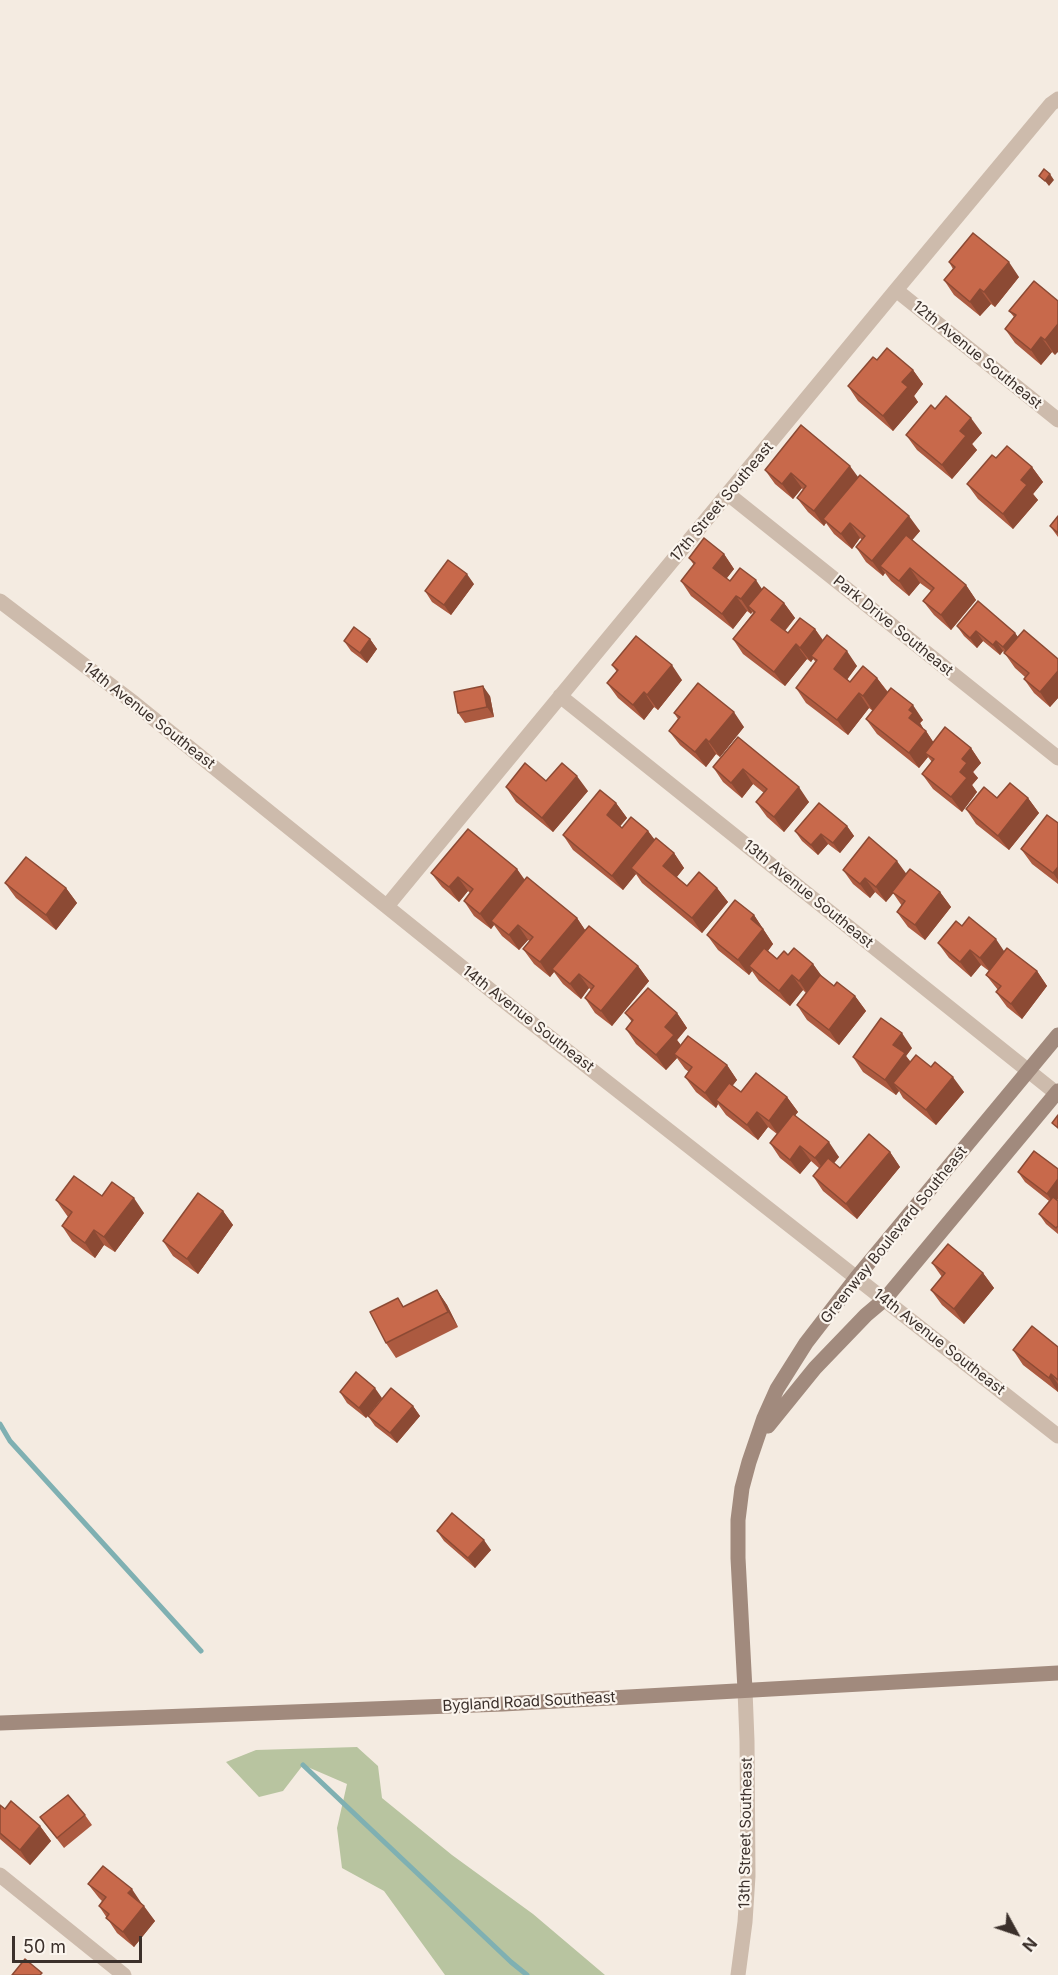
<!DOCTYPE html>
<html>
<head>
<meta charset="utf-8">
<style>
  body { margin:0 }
  #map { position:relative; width:1058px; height:1975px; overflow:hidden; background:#f4ebe1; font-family:Inter,sans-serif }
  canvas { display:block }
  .north { position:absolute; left:986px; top:1903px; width:60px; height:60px; -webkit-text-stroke:4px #fbf5ee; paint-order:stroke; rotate:130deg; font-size:16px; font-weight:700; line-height:24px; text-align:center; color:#3b302b }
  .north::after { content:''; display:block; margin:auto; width:21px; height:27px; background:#3b302b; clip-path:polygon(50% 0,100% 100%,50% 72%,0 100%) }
  .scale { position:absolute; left:12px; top:1936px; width:130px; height:27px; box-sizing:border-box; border:3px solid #3b302b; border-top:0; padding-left:8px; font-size:18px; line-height:21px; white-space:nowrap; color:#3b302b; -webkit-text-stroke:4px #fbf5ee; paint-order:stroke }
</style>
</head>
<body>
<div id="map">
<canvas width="1058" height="1975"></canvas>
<div class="north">N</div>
<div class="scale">50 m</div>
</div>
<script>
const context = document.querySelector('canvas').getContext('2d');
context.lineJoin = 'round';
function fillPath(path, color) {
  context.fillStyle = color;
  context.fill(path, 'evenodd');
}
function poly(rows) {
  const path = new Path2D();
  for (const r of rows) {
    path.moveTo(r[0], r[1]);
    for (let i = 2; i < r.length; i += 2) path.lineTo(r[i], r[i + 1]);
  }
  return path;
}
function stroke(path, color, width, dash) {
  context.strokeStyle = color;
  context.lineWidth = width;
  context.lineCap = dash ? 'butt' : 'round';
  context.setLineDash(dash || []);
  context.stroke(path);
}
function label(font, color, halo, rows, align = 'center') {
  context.font = font + ' Inter,sans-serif';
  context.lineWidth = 4.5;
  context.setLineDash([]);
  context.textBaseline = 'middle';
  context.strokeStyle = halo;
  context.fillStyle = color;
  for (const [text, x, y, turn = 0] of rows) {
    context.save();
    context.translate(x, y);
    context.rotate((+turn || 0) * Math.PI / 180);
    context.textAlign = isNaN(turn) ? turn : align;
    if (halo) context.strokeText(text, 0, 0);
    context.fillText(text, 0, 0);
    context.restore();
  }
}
fillPath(poly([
  [357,1747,378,1766,382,1798,452,1855,533,1914,605,1975,445,1975,384,1891,342,1868,337,1828,347,1784,303,1765,283,1791,259,1797,226,1762,256,1750]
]), '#b8c4a0');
stroke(poly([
  [0,1424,10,1441,201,1651],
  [303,1765,511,1962,527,1975]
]), '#7fb0b2', 5);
stroke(poly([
  [896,290,1058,420],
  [728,494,1058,758],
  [0,601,134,703,514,1009,1058,1436],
  [560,696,1056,1093],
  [387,906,896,290,1051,104,1058,99],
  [0,1875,124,1975],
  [738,1975,745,1922,748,1876,747,1741,745,1690]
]), '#cdbbac', 15);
stroke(poly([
  [768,1426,815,1368,866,1315,885,1299,1058,1091],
  [745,1690,738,1558,738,1520,742,1488,749,1462,764,1418,777,1389,806,1343,857,1277,1058,1035],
  [0,1723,503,1704,1058,1673]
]), '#a18a7d', 15);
fillPath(poly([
  [949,262,1019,277,995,307,991,304,980,316,954,295,944,280,953,269],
  [1034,281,1055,355,1052,352,1041,365,1015,343,1005,329,1014,317,1009,311],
  [877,360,913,370,923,384,914,396,918,402,893,431,858,401,848,386],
  [935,409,982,433,972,444,977,450,952,479,917,450,906,435],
  [996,458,1032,467,1043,482,1033,494,1038,500,1013,529,978,499,967,484],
  [765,470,858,477,920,531,912,540,966,585,976,600,951,630,934,615,923,601,931,591,920,583,909,596,891,581,885,573,883,576,866,562,856,547,862,540,860,538,852,549,834,534,826,523,824,526,808,512,797,498,803,490,802,488,793,499,775,484],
  [1058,516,1058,537,1050,526],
  [724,554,734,569,726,579,730,581,762,589,784,603,795,618,785,631,788,633,815,629,823,640,857,666,847,679,850,682,877,678,888,692,923,720,920,723,923,728,922,729,926,731,933,742,971,748,981,763,973,772,978,778,972,785,977,792,962,812,933,789,922,774,932,762,928,757,919,768,877,734,866,719,873,711,869,708,848,735,806,703,796,688,816,662,813,659,811,662,807,659,785,686,743,654,733,639,753,613,752,612,751,614,747,611,733,629,691,596,681,581,694,565,689,558],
  [474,584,451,615,432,602,425,591],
  [957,626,1015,633,1018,637,1058,659,1058,698,1050,707,1034,693,1024,679,1025,677,1015,668,1003,651,1000,655,983,641,977,648,964,636],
  [370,639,377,649,367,663,351,651,344,641],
  [612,665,682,680,658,710,654,707,644,720,618,698,607,683,617,672],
  [490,696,494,717,465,723,458,713],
  [674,713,744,727,720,757,716,754,706,767,680,745,669,731,678,719],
  [738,737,809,802,784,832,767,817,756,802,764,793,753,784,742,798,723,782,713,767],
  [506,787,588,791,553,832,516,802],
  [997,798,1028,798,1039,813,1009,850,976,824,966,809],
  [616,803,627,818,620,826,622,828,648,831,655,840,674,853,684,868,677,877,687,886,717,888,728,902,702,933,642,883,636,874,623,890,573,850,563,835],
  [1058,823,1058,884,1032,864,1021,849],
  [847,826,854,836,840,853,828,844,818,855,802,841,795,831],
  [517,869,525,880,577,918,585,930,638,966,649,981,612,1026,595,1013,585,998,591,990,589,988,581,999,563,984,554,972,550,977,534,964,523,949,530,941,528,940,519,950,502,936,494,925,491,929,474,916,464,901,470,893,468,891,459,902,442,887,431,873],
  [843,870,906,873,940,892,951,907,925,940,908,927,897,912,902,906,893,893,886,902,875,892,870,898,853,884],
  [5,883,66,888,77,903,56,930,16,898],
  [754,915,773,944,768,951,777,959,788,955,813,964,821,976,834,986,855,996,866,1011,839,1045,807,1020,797,1005,806,993,803,990,790,1006,759,981,752,971,749,975,718,950,707,935],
  [962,926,1037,971,1047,986,1022,1019,1007,1007,996,992,998,990,986,975,989,971,981,965,971,977,949,958,938,943],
  [625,1013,677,1013,687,1028,677,1040,681,1045,727,1065,737,1080,732,1086,741,1092,787,1097,798,1112,795,1115,839,1157,834,1163,840,1168,890,1152,900,1167,857,1219,823,1191,813,1176,820,1169,811,1161,800,1174,780,1158,770,1143,777,1134,768,1127,758,1140,726,1115,718,1104,716,1108,696,1092,685,1077,689,1072,685,1069,677,1058,666,1070,636,1044,626,1029,632,1022],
  [912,1048,906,1056,910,1061,931,1067,964,1092,936,1125,903,1098,899,1091,896,1095,863,1072,853,1057],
  [1018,1172,1058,1199,1057,1200,1058,1201,1058,1234,1046,1224,1039,1214,1049,1201,1025,1182],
  [102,1196,144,1213,115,1252,104,1245,95,1258,72,1241,62,1226,68,1217,56,1200],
  [223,1211,233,1225,198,1274,173,1256,163,1241],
  [932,1263,983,1273,994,1288,964,1324,942,1305,931,1290,942,1277],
  [437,1290,447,1305,458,1327,396,1358,386,1343,398,1298,404,1307],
  [1058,1347,1058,1392,1023,1365,1013,1350],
  [340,1392,382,1398,366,1418,347,1403],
  [413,1406,420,1416,397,1443,375,1426,368,1416],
  [437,1531,491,1550,475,1568,444,1541],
  [0,1805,5,1809,40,1826,51,1841,30,1865,0,1839],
  [85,1815,92,1825,64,1848,40,1817],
  [88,1884,142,1904,141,1904,155,1921,134,1947,117,1933,99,1906,102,1901,99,1898]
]), '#ac5a40');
fillPath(poly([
  [1050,174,1054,180,1049,186,1045,181],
  [1009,262,1019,277,995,307,984,292],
  [980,289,991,304,980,316,970,302],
  [1058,324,1058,352,1055,355,1045,340],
  [1041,337,1052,352,1041,365,1031,350],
  [913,370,923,384,914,396,918,402,893,431,883,416,902,382],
  [971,418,982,433,972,444,977,450,952,479,942,465,960,431],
  [850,466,861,481,823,519,826,523,824,526,814,511],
  [1032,467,1043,482,1033,494,1038,500,1013,529,1003,514,1021,480],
  [791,473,802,488,793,499,782,484],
  [909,516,920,531,886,571,880,566,885,573,883,576,872,561],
  [850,523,860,538,852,549,841,534],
  [724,554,734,569,723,583,713,568],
  [910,568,920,583,909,596,899,581],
  [467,574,474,584,451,615,444,605],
  [756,580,766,595,748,606,752,612,751,614,741,599],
  [966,585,976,600,951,630,941,615],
  [736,596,747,611,733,629,722,614],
  [784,603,795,618,781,635,771,620],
  [815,629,825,644,811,656,813,659,811,662,800,648],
  [976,631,983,641,977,648,970,638],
  [1015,633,1022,643,1010,657,1003,647],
  [370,639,377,649,367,663,360,653],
  [996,641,1003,651,1000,655,993,645],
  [796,644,807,659,785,686,774,672],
  [847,651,857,666,844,684,834,669],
  [672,665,682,680,658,710,647,695],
  [1058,671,1058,698,1050,707,1040,692],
  [877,678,888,693,873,711,863,696],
  [483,686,490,696,494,717,487,707],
  [644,692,654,707,644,720,633,705],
  [859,693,869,708,848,735,837,720],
  [913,705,923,720,920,723,923,728,919,732,909,718,909,710],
  [734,712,744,727,720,757,709,742],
  [926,731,936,746,925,753,928,757,919,768,909,753],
  [706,739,716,754,706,767,695,752],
  [971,748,981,763,973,772,978,778,972,785,977,792,962,812,951,797,960,772,962,759],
  [743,769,753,784,742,798,731,783],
  [577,776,588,791,553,832,542,818],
  [799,787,809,802,784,832,774,817],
  [1028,798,1039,813,1009,850,998,836],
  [616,803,627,818,617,830,607,815],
  [847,826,854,836,840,853,833,843],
  [648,831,659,846,631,868,636,874,623,890,612,876],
  [821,834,828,844,818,855,811,845],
  [674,853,684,868,674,880,663,866],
  [897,861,908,876,886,902,876,887],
  [1058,867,1058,880,1053,873],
  [517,869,527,884,491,921,494,925,491,929,480,914],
  [458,877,468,891,459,902,449,887],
  [865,878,875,892,870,898,860,884],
  [66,888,77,903,56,930,46,915],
  [717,888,728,902,702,933,692,918],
  [940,892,951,907,925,940,915,925],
  [754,915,773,944,753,970,749,966,752,971,749,975,738,960,751,919],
  [577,918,587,933,552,969,554,972,550,977,540,962],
  [518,925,528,940,519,950,509,935],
  [996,939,1006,954,991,973,980,958],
  [970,950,981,965,971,977,960,962],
  [813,964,824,979,809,996,799,981],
  [638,966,649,981,612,1026,601,1011],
  [1037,971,1047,986,1022,1019,1011,1004],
  [579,974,589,988,581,999,570,984],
  [792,975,803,990,790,1006,779,991],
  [855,996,866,1011,839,1045,829,1030],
  [677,1013,687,1028,677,1040,684,1050,674,1054,677,1058,666,1070,656,1055,665,1027],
  [902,1033,912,1048,906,1056,915,1068,893,1083,899,1091,896,1095,885,1080,893,1045],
  [727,1065,737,1080,719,1103,716,1100,718,1104,716,1108,705,1093],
  [953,1077,964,1092,936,1125,926,1110],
  [787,1097,798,1112,779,1136,769,1121],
  [757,1112,768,1127,758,1140,747,1125],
  [829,1142,839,1157,826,1173,815,1158],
  [800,1146,811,1161,800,1174,790,1160],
  [890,1152,900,1167,857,1219,846,1204],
  [1058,1179,1058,1199,1054,1204,1047,1194],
  [134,1198,144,1213,115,1252,104,1237],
  [223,1211,233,1225,198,1274,187,1259],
  [94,1230,104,1245,95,1258,85,1243],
  [983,1273,994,1288,964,1324,954,1309],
  [437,1290,447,1305,458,1327,448,1312],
  [1051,1374,1058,1384,1058,1392,1049,1378],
  [375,1388,382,1398,366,1418,359,1408],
  [413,1406,420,1416,397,1443,390,1433],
  [484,1540,491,1550,475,1568,468,1558],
  [40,1826,51,1841,30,1865,20,1850],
  [132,1889,142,1904,138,1908,128,1893],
  [144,1906,155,1921,134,1947,123,1932]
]), '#8c4a34');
const building = poly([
  [1044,169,1050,174,1045,181,1039,176,1044,169],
  [973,233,1009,262,984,292,980,289,970,302,944,280,955,267,949,262,973,233],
  [1034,281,1058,301,1058,324,1045,340,1041,337,1031,350,1005,329,1016,315,1009,311,1034,281],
  [887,348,913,370,902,382,908,387,883,416,848,386,873,357,877,360,887,348],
  [946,396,971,418,960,431,966,436,942,465,906,435,931,405,935,409,946,396],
  [801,425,850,466,814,511,797,498,806,486,791,473,782,484,765,470,801,425],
  [1007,446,1032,467,1021,480,1027,485,1003,514,967,484,992,455,996,458,1007,446],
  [860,475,909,516,872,561,856,547,865,536,850,523,841,534,823,519,860,475],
  [1058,516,1058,533,1050,526,1058,516],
  [906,535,966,585,941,615,923,601,934,588,910,568,899,581,880,566,906,535],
  [704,538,724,554,713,568,730,581,740,568,756,580,741,599,736,596,722,614,681,581,695,563,689,558,704,538],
  [448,560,467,574,444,605,425,591,448,560],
  [764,587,784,603,771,620,788,633,800,618,815,629,800,648,796,644,774,672,733,639,755,612,748,606,764,587],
  [978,601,1015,633,1003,647,996,641,993,645,976,631,970,638,957,626,978,601],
  [354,627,370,639,360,653,344,641,354,627],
  [1024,630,1058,659,1058,671,1040,692,1024,679,1029,673,1004,653,1024,630],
  [827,635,847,651,834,669,850,682,863,666,877,678,863,696,859,693,837,720,796,688,817,660,811,656,827,635],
  [636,636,672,665,647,695,644,692,633,705,607,683,618,670,612,665,636,636],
  [698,683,734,712,709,742,706,739,695,752,669,731,680,717,674,713,698,683],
  [483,686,487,707,458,713,454,692,483,686],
  [891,688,913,705,909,710,913,713,909,718,926,731,909,753,866,719,891,688],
  [945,727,971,748,962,759,967,763,960,772,967,778,951,797,922,774,934,759,925,753,945,727],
  [738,737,799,787,774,817,756,802,767,789,743,769,731,783,713,767,738,737],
  [525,763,546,781,562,763,577,776,542,818,506,787,525,763],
  [1010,783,1028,798,998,836,966,809,984,787,997,798,1010,783],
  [600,790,616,803,607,815,622,828,631,817,648,831,612,876,563,835,600,790],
  [819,803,847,826,833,843,821,834,811,845,795,831,819,803],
  [1047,815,1058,823,1058,867,1053,873,1021,849,1047,815],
  [468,829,517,869,480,914,464,901,473,889,458,877,449,887,431,873,468,829],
  [869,837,897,861,876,887,865,878,860,884,843,870,869,837],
  [656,838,674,853,663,866,687,886,699,872,717,888,692,918,631,868,656,838],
  [26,857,66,888,46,915,5,883,26,857],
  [910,869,940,892,915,925,897,912,905,901,892,892,910,869],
  [527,877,577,918,540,962,523,949,533,937,518,925,509,935,491,921,527,877],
  [735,900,754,915,751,919,763,929,738,960,707,935,735,900],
  [969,917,996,939,980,958,970,950,960,962,938,943,956,921,962,926,969,917],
  [589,926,638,966,601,1011,585,998,594,986,579,974,570,984,552,969,589,926],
  [764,948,777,959,784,951,788,955,794,948,813,964,799,981,792,975,779,991,749,966,764,948],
  [1007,948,1037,971,1011,1004,996,992,1001,986,986,975,1007,948],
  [820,975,834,986,837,982,855,996,829,1030,797,1005,820,975],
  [648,988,677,1013,665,1027,674,1035,656,1055,626,1029,633,1020,625,1013,648,988],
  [881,1018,902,1033,893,1045,905,1053,885,1080,853,1057,881,1018],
  [688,1036,727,1065,705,1093,685,1077,692,1067,674,1054,688,1036],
  [916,1055,931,1067,935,1062,953,1077,926,1110,893,1083,916,1055],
  [756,1073,787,1097,769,1121,757,1112,747,1125,716,1100,729,1083,741,1092,756,1073],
  [793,1114,829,1142,815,1158,800,1146,790,1160,770,1143,793,1114],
  [1058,1115,1058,1128,1052,1123,1058,1115],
  [869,1134,890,1152,846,1204,813,1176,828,1158,840,1168,869,1134],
  [1034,1151,1058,1169,1058,1179,1047,1194,1018,1172,1034,1151],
  [74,1176,102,1196,112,1182,134,1198,104,1237,94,1230,85,1243,62,1226,72,1212,56,1200,74,1176],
  [198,1193,223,1211,187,1259,163,1241,198,1193],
  [1053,1197,1058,1201,1058,1226,1056,1228,1039,1214,1053,1197],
  [948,1244,983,1273,954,1309,931,1290,945,1273,932,1263,948,1244],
  [437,1290,448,1312,386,1343,370,1312,398,1298,403,1307,437,1290],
  [1032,1326,1058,1347,1058,1380,1051,1374,1049,1378,1013,1350,1032,1326],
  [356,1372,375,1388,359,1408,340,1392,356,1372],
  [391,1388,413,1406,390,1433,368,1416,391,1388],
  [452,1513,484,1540,468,1558,437,1531,452,1513],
  [68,1795,85,1815,57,1838,40,1817,68,1795],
  [11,1801,40,1826,20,1850,0,1833,0,1805,5,1809,11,1801],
  [103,1866,132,1889,128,1893,144,1906,123,1932,106,1918,109,1914,99,1906,106,1897,88,1884,103,1866],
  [25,1959,42,1973,40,1975,12,1975,25,1959]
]);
fillPath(building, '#c8694b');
stroke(building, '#8c4a34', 1.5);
label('15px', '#3b302b', '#fbf5ee', [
  ["12th Avenue Southeast",977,355,39],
  ["17th Street Southeast",722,502,-50],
  ["Park Drive Southeast",893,626,39],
  ["14th Avenue Southeast",149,716,38],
  ["13th Avenue Southeast",808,894,39],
  ["14th Avenue Southeast",528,1019,38],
  ["Greenway Boulevard Southeast",894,1235,-51],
  ["14th Avenue Southeast",939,1342,38],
  ["Bygland Road Southeast",529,1702,-3],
  ["13th Street Southeast",746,1833,-89]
]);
</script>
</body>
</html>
